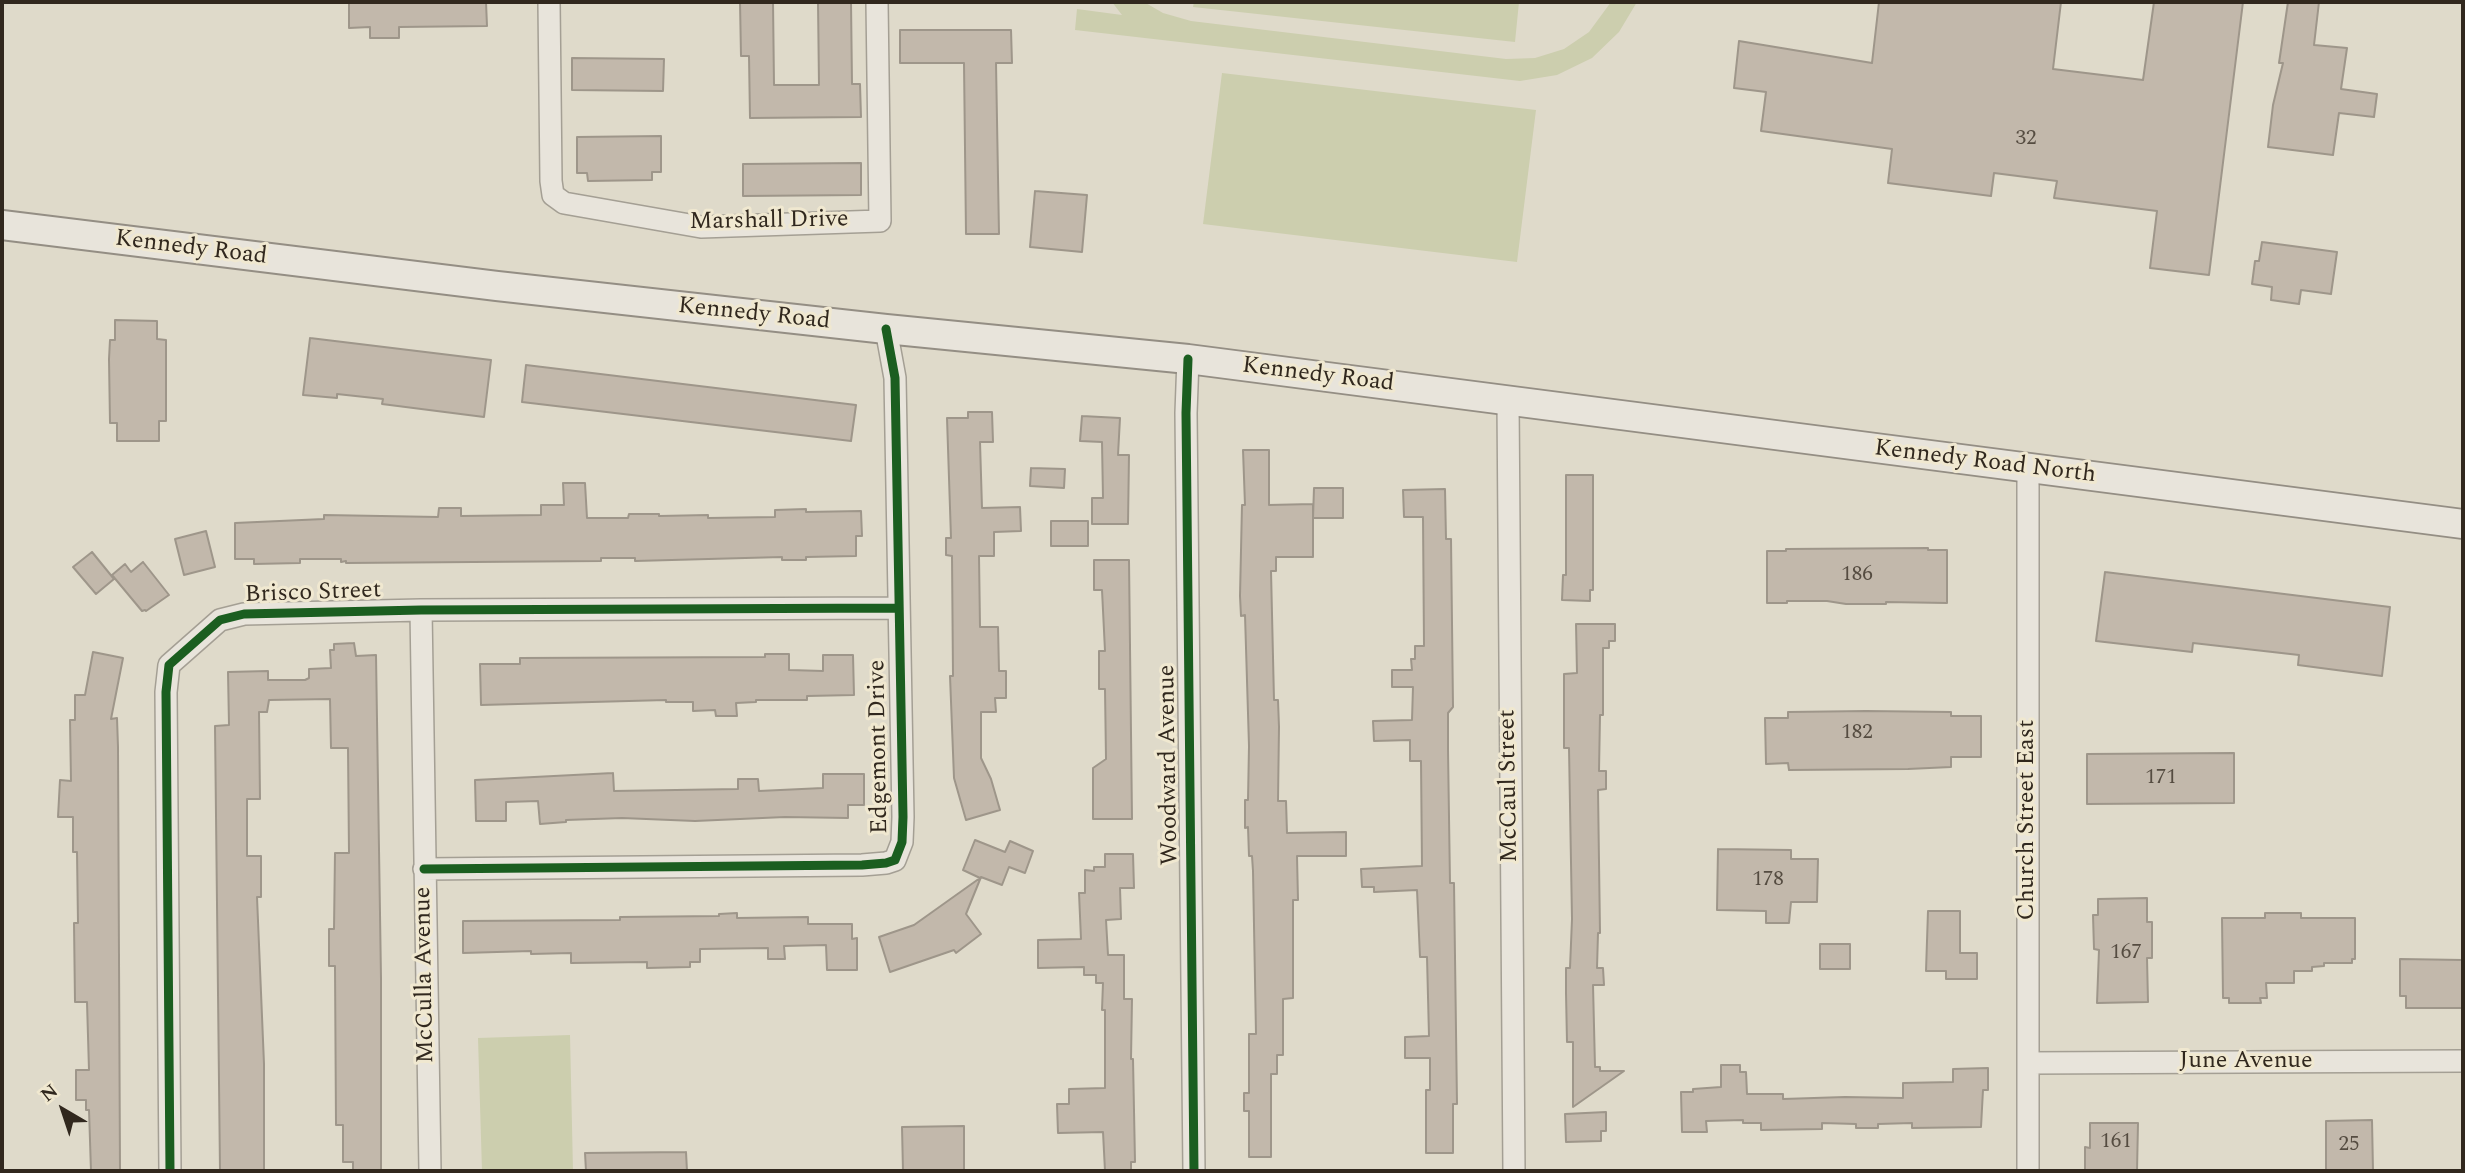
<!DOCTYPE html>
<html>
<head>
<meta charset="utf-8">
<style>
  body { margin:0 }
  #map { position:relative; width:2465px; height:1173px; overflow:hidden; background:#dfdaca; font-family:Spectral,serif }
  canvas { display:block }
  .frame { position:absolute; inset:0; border:4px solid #31281e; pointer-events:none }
  .north { position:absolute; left:28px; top:1075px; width:70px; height:70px; -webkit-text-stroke:5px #f0e8d0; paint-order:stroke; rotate:321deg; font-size:19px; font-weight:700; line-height:28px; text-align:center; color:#31281e }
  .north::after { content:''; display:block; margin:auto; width:24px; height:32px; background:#31281e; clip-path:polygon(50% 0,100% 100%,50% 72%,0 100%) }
</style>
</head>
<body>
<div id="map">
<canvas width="2465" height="1173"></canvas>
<div class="frame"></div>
<div class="north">N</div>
</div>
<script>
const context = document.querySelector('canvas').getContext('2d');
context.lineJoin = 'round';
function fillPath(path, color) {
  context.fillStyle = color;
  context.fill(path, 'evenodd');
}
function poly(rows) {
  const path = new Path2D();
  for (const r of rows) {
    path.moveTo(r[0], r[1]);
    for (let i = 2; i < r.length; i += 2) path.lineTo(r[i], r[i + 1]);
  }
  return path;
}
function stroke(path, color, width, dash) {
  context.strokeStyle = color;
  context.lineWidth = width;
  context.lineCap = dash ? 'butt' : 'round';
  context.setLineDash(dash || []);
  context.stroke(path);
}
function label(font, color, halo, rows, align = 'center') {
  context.font = font + ' Spectral,serif';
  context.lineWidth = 6;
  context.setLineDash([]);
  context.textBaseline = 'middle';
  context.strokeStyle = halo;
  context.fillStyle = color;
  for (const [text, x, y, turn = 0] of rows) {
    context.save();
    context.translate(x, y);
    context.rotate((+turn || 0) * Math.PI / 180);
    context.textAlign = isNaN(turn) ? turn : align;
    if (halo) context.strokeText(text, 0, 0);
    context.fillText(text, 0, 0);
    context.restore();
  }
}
fillPath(poly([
  [1112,2,1144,2,1163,13,1191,21,1506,59,1535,58,1564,49,1589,32,1611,2,1637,2,1619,32,1592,58,1557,75,1520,81,1075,30,1077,9,1122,15],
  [1194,2,1519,2,1515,42,1193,7],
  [1222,73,1536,110,1517,262,1203,224],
  [570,1035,573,1171,482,1171,478,1038]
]), '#ccceae');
const building = poly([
  [349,2,486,2,487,26,399,27,399,38,370,38,370,27,349,28,349,2],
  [740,2,773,2,774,85,819,85,818,2,851,2,852,84,860,84,861,117,750,118,749,56,741,56,740,2],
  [1879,2,2061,2,2053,69,2143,80,2154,2,2243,2,2209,275,2150,268,2157,211,2054,198,2057,181,1994,173,1991,196,1888,183,1892,149,1761,131,1766,92,1734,88,1739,41,1872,63,1879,2],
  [2288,2,2319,2,2314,45,2347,48,2341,89,2377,94,2374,117,2339,113,2333,155,2268,147,2273,105,2283,63,2279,63,2288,2],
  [900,30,1011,30,1012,63,996,63,999,234,966,234,964,63,900,63,900,30],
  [572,58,664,59,663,91,572,90,572,58],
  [661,136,661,172,652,172,652,180,588,181,587,173,577,173,577,137,661,136],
  [861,163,861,195,743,196,743,164,861,163],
  [1035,191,1087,195,1082,252,1030,247,1035,191],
  [2262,242,2337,252,2331,294,2301,290,2299,304,2271,300,2272,287,2252,284,2255,261,2259,261,2262,242],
  [115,320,157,321,157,339,166,340,166,421,159,421,159,441,117,441,117,423,110,423,109,359,110,340,115,340,115,320],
  [310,338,491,360,484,417,382,404,383,399,337,394,337,398,303,395,310,338],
  [526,365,856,405,851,441,522,402,526,365],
  [968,412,992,412,993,442,980,442,982,508,1020,507,1021,531,994,532,994,556,979,556,980,627,998,627,999,671,1006,671,1006,698,995,698,996,712,981,712,981,758,991,779,1000,810,966,820,954,778,950,676,953,676,952,556,946,555,946,538,951,538,947,418,968,418,968,412],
  [1082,416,1120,418,1118,455,1129,455,1128,524,1092,524,1092,498,1103,498,1102,442,1080,441,1082,416],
  [1243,450,1269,450,1269,505,1313,504,1313,557,1276,557,1276,571,1271,571,1274,700,1278,700,1279,727,1278,801,1286,801,1287,833,1346,832,1346,856,1297,856,1298,900,1293,900,1293,998,1283,999,1283,1055,1277,1055,1277,1074,1271,1074,1271,1157,1249,1157,1249,1111,1244,1111,1244,1093,1249,1093,1249,1034,1256,1034,1253,871,1252,856,1249,856,1248,827,1245,828,1245,800,1248,800,1249,746,1245,615,1241,616,1240,596,1242,505,1245,505,1243,450],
  [1031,468,1065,469,1064,488,1030,486,1031,468],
  [1566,475,1593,475,1593,590,1590,590,1590,601,1562,600,1563,575,1566,575,1566,475],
  [563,483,585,483,587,518,628,518,629,514,659,514,659,516,708,515,708,518,775,517,775,510,806,509,806,512,861,511,862,536,856,536,856,556,806,557,806,560,782,560,782,557,635,561,635,558,601,558,601,561,346,563,346,561,341,562,341,559,300,559,300,563,254,564,254,559,235,559,235,523,324,519,324,515,438,517,439,508,461,508,461,516,541,515,541,505,564,505,563,483],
  [1314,488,1343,488,1343,518,1313,518,1314,488],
  [1445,489,1446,539,1451,539,1453,707,1448,713,1448,750,1450,883,1454,883,1457,1104,1453,1104,1453,1153,1426,1153,1426,1090,1430,1090,1430,1058,1405,1058,1405,1037,1429,1036,1427,957,1420,957,1417,890,1374,892,1374,887,1362,887,1361,869,1422,866,1421,761,1410,761,1410,740,1374,741,1373,721,1412,720,1413,687,1392,687,1392,670,1412,670,1411,659,1415,659,1415,646,1424,646,1423,517,1404,517,1403,490,1445,489],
  [1051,521,1088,521,1088,546,1051,546,1051,521],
  [206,531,215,567,184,575,175,539,206,531],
  [1928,548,1928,550,1947,550,1947,603,1886,602,1886,604,1846,604,1827,601,1787,601,1787,603,1767,603,1767,551,1786,551,1786,549,1928,548],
  [92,552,114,579,96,594,73,567,92,552],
  [1094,560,1129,560,1132,819,1093,819,1093,768,1106,759,1105,689,1099,689,1099,651,1105,651,1102,590,1094,590,1094,560],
  [143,562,169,595,146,611,145,610,142,611,112,575,125,564,131,572,143,562],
  [2105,572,2390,607,2382,676,2298,665,2299,655,2193,643,2192,652,2096,641,2105,572],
  [1576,624,1615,624,1615,641,1609,641,1609,648,1603,648,1603,715,1600,715,1599,771,1606,771,1606,789,1598,790,1600,933,1598,933,1597,968,1603,968,1604,985,1593,985,1595,1067,1600,1067,1600,1071,1624,1071,1573,1107,1573,1042,1567,1042,1566,993,1566,968,1570,968,1572,919,1569,748,1564,748,1564,674,1577,673,1576,624],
  [354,643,356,656,376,655,381,978,381,1171,353,1171,353,1162,343,1162,343,1125,336,1125,335,966,329,966,329,929,334,929,335,853,349,853,348,748,331,748,330,699,269,700,267,712,259,712,260,799,247,799,247,856,261,856,261,897,257,897,264,1064,264,1171,220,1171,215,726,229,725,228,672,268,671,268,680,305,680,309,678,309,669,331,668,330,650,334,650,334,644,354,643],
  [93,652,123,658,111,719,117,718,118,747,120,1171,91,1171,89,1110,86,1110,86,1100,76,1100,76,1070,89,1070,87,1002,75,1002,74,923,78,923,77,852,73,852,73,817,58,817,60,780,71,781,70,720,75,720,75,695,85,695,93,652],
  [765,654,789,654,789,670,823,671,823,655,853,655,854,695,807,696,807,700,756,700,756,702,736,703,737,716,716,716,715,710,693,711,693,702,666,702,666,700,481,705,480,664,520,664,520,658,765,657,765,654],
  [1866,711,1951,712,1951,716,1981,716,1981,757,1951,757,1951,767,1908,769,1789,770,1788,763,1766,764,1765,718,1788,718,1788,712,1866,711],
  [2234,753,2234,803,2087,804,2087,754,2234,753],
  [613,773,614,791,738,789,738,779,758,779,759,791,823,788,823,774,864,774,864,805,848,805,848,818,785,817,695,821,622,818,566,820,566,822,540,824,538,801,506,802,506,821,476,821,475,780,613,773],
  [975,840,1005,852,1010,841,1033,851,1025,873,1009,867,1002,885,981,877,966,914,981,934,956,953,954,950,890,972,879,937,914,925,980,878,963,870,975,840],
  [1718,849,1791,850,1791,859,1818,859,1817,902,1791,902,1789,923,1766,923,1766,911,1717,910,1718,849],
  [1105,854,1133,854,1134,888,1120,888,1121,919,1106,920,1108,955,1124,955,1124,999,1132,999,1131,1059,1133,1059,1135,1162,1131,1162,1131,1171,1105,1171,1103,1132,1058,1133,1057,1104,1069,1104,1069,1089,1105,1088,1105,1010,1102,1010,1103,983,1096,983,1096,975,1084,975,1084,967,1038,968,1038,940,1081,939,1079,893,1085,893,1085,870,1094,871,1094,867,1105,867,1105,854],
  [2147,898,2147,922,2152,922,2152,958,2147,958,2148,1002,2097,1003,2099,950,2094,949,2093,915,2098,915,2098,899,2147,898],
  [1928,911,1960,911,1960,953,1977,953,1977,979,1946,979,1946,971,1926,971,1928,911],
  [737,913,737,918,808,917,808,924,852,924,852,939,857,938,857,970,827,970,826,945,784,946,785,959,768,959,768,948,700,949,700,962,690,962,690,967,647,968,647,962,571,963,571,953,531,954,531,951,463,953,463,921,620,920,620,917,719,916,719,914,737,913],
  [2265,913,2301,913,2301,918,2355,918,2355,959,2352,959,2352,963,2324,963,2324,966,2312,967,2312,971,2294,971,2294,983,2266,983,2267,998,2260,998,2261,1003,2229,1003,2229,998,2223,998,2222,918,2265,918,2265,913],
  [1820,944,1850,944,1850,969,1820,969,1820,944],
  [2400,959,2463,960,2463,1008,2406,1008,2406,996,2400,996,2400,959],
  [1721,1065,1740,1065,1740,1072,1746,1072,1747,1094,1783,1094,1783,1099,1845,1097,1903,1098,1903,1083,1953,1082,1953,1069,1988,1068,1988,1090,1983,1090,1981,1127,1912,1128,1912,1123,1878,1124,1878,1128,1856,1128,1856,1124,1822,1123,1822,1129,1761,1130,1761,1123,1743,1123,1743,1120,1706,1121,1707,1132,1682,1132,1681,1092,1693,1092,1693,1089,1721,1087,1721,1065],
  [1606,1112,1606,1131,1601,1131,1601,1141,1566,1142,1565,1114,1606,1112],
  [2372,1120,2373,1171,2326,1171,2326,1121,2372,1120],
  [2090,1123,2138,1123,2137,1171,2085,1171,2085,1147,2090,1148,2090,1123],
  [964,1126,964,1171,903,1171,902,1127,964,1126],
  [686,1152,687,1171,586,1171,585,1153,686,1152]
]);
fillPath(building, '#c2b8ab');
stroke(building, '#9e968a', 2);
const minor = poly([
  [549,2,551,181,553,195,564,203,701,227,880,221,877,2],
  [1188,359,1186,413,1194,1171],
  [1508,401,1514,1171],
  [2028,469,2028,1171],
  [421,610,430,1171],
  [424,869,862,865,886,863,895,860,902,842,903,817,895,378,886,329],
  [2028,1063,2463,1061],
  [170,1171,166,692,169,665,220,620,244,614,421,610,898,608]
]);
const secondary = poly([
  [2,225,497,286,886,329,1188,359,2463,524]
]);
stroke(minor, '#a49f94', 24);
stroke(secondary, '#948e84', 32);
stroke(minor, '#e8e4db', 21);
stroke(secondary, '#e8e4db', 28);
stroke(poly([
  [1188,359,1186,413,1194,1171],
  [424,869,862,865,886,863,895,860,902,842,903,817,895,378,886,329],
  [170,1171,166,692,169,665,220,620,244,614,421,610,898,608]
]), '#1b5e20', 9);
label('21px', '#554c41', null, [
  ["32",2026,140],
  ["186",1857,576],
  ["182",1857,734],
  ["171",2161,779],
  ["178",1768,881],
  ["167",2126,954],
  ["161",2116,1143],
  ["25",2349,1146]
]);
label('24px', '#31281e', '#f0e8d0', [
  ["Marshall Drive",769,222,-1],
  ["Kennedy Road",191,249,7],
  ["Kennedy Road",754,315,6],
  ["Kennedy Road",1318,376,7],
  ["Kennedy Road North",1985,463,7],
  ["Brisco Street",313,594,-2],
  ["Edgemont Drive",880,747,-91],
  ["Woodward Avenue",1170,765,-91],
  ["McCaul Street",1510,786,-91],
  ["Church Street East",2028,820,-90],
  ["McCulla Avenue",426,975,-91],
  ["June Avenue",2246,1062]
]);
</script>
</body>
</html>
